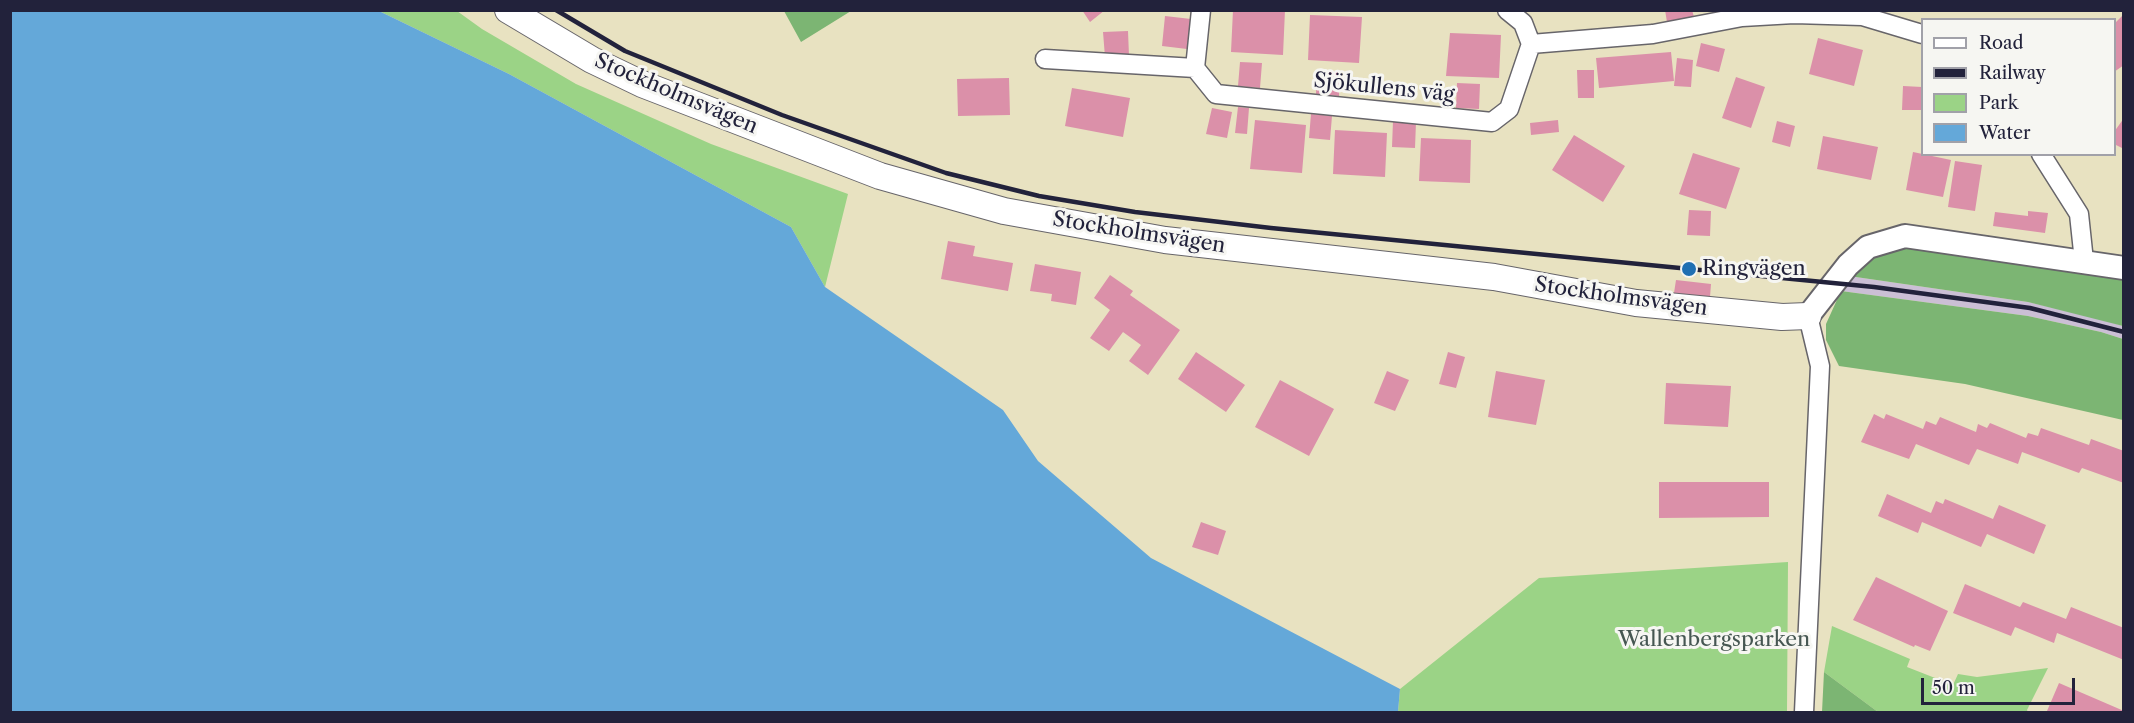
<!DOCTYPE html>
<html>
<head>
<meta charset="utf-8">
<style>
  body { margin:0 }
  #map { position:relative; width:2134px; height:723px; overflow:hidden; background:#e8e2c1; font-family:"Libre Caslon Text",serif }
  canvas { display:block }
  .frame { position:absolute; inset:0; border:12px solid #22223b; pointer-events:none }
  .legend { position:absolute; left:1921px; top:18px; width:195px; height:138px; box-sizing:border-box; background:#f6f6f2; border:2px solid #a1a1a9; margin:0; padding:8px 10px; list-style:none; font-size:18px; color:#22223b }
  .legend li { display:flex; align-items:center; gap:12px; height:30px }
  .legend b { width:30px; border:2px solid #a1a1a9 }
  .scale { position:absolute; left:1921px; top:678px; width:154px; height:27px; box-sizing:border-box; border:3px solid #22223b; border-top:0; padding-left:8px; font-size:18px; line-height:21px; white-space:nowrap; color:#22223b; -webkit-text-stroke:4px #f6f6f2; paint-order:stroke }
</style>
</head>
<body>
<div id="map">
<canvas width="2134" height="723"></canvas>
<div class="frame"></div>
<ul class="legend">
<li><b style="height:8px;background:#fff"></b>Road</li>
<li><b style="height:8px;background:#22223b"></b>Railway</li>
<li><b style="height:16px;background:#9bd386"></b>Park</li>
<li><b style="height:16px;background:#64a8d9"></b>Water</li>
</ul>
<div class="scale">50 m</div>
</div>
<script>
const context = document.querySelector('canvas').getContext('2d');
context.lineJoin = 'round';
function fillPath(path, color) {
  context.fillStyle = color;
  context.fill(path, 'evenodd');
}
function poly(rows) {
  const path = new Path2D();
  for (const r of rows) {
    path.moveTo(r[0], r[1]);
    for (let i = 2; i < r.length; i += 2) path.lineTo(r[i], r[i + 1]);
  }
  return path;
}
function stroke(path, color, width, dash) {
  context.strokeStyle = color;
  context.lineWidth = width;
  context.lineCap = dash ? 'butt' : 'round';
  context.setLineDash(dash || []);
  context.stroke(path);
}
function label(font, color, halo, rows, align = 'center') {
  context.font = font + ' "Libre Caslon Text",serif';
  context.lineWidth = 6;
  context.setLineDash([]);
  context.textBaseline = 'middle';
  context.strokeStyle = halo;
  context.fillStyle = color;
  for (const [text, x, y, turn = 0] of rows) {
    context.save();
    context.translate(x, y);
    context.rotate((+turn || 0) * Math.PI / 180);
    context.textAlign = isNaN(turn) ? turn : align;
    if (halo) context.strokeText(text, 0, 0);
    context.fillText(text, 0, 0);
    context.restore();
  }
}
fillPath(poly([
  [1849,276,2028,302,2101,319,2123,326,2123,339,2101,332,2028,316,1841,291]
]), '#cbbfd5');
fillPath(poly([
  [379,11,457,11,482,29,576,84,711,144,848,194,825,287,791,227,509,74],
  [1788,562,1787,712,1398,712,1400,689,1539,578],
  [1832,626,1910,659,1907,667,1953,685,1958,674,1977,677,2048,668,2027,710,2028,712,1878,712,1824,672]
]), '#9bd386');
fillPath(poly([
  [784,11,851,11,801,42],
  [1898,247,1922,247,2123,278,2123,326,2028,302,1849,276,1864,260],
  [1841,291,2028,316,2101,332,2123,339,2123,420,1965,384,1839,366,1826,340,1826,324],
  [1824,672,1878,712,1822,712]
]), '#7cb573');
fillPath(poly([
  [10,11,379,11,509,74,791,227,825,287,1003,410,1038,461,1151,558,1400,689,1398,712,11,712]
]), '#64a8d9');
fillPath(poly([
  [1082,10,1105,10,1090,22],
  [1233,10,1285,10,1283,55,1231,52],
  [1665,10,1692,10,1694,17,1667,22],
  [2124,14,2124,65,2114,72,2114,24],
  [1310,15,1362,17,1359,63,1308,60],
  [1165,16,1191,19,1187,49,1162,46],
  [1128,31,1129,56,1105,57,1103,32],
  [1450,33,1501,35,1499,78,1446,76],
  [1818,38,1863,50,1854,86,1809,74],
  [1701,43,1725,49,1719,72,1696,66],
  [1671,52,1674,81,1599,88,1596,58],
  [1677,58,1693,60,1691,87,1674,86],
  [1240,62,1262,63,1260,88,1238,86],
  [1317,70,1340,72,1339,96,1316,94],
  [1577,70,1594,70,1594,98,1578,98],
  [1736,77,1765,87,1751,128,1722,118],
  [1009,78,1010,115,958,116,957,79],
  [1457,83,1480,84,1479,109,1456,108],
  [1903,86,1922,87,1922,110,1902,110],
  [1072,88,1130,98,1123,137,1065,126],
  [1238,107,1249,108,1247,134,1235,133],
  [1212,108,1232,112,1227,138,1206,134],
  [1311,114,1332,116,1330,140,1309,138],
  [2124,118,2124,149,2114,144,2114,132],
  [1255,120,1306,125,1302,173,1250,169],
  [1558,120,1559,132,1531,135,1530,123],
  [1393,121,1416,122,1415,148,1392,147],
  [1777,121,1795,126,1790,147,1772,142],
  [1335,130,1387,133,1385,177,1333,174],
  [1574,135,1625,166,1603,202,1552,170],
  [1823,136,1878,147,1871,180,1817,169],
  [1421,138,1471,140,1470,183,1419,181],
  [1913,152,1951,160,1943,197,1906,190],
  [1693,153,1740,168,1726,209,1679,194],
  [1955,161,1982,165,1975,211,1948,207],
  [1689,210,1711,211,1710,236,1687,235],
  [2028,211,2048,213,2045,233,1993,226,1995,212,2028,216],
  [948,241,975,246,973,256,1013,263,1008,291,941,279],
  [1035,264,1081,272,1076,305,1051,301,1052,294,1030,291],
  [1110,275,1133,291,1130,295,1180,330,1148,375,1129,361,1141,345,1123,332,1109,351,1090,338,1110,310,1094,298],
  [1676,280,1711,284,1710,297,1674,293],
  [1196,352,1245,385,1226,412,1178,379],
  [1448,352,1465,357,1456,388,1439,384],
  [1387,371,1409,380,1395,411,1374,403],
  [1496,371,1545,380,1536,425,1488,417],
  [1280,380,1334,409,1309,456,1255,427],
  [1666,383,1731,386,1728,427,1664,424],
  [1874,414,1884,419,1886,414,1923,429,1926,421,1936,425,1940,417,1976,432,1978,424,1987,428,1990,423,2026,438,2028,433,2038,436,2041,428,2089,445,2091,439,2124,451,2124,483,2082,468,2079,473,2022,452,2018,464,1977,449,1969,465,1916,444,1909,459,1861,442],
  [1659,482,1769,482,1769,517,1659,518],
  [1887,494,1931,513,1936,501,1943,504,1945,499,1993,519,1999,505,2046,525,2034,554,1987,534,1981,547,1922,522,1918,533,1878,516],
  [1201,522,1226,531,1218,555,1192,547],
  [1876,577,1948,611,1930,651,1915,645,1914,647,1853,620],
  [1965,584,2020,607,2023,602,2066,619,2071,607,2124,628,2124,660,2057,633,2054,643,2015,627,2011,636,1953,613],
  [2059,683,2124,711,2124,712,2047,711]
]), '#db90a9');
const minor = poly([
  [1507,10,1523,23,1531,44,1653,34,1742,17,1794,14,1862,16,1922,34],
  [1045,59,1195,68,1216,94,1492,122,1509,109,1531,44],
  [1195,68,1201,10],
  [2041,154,2079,214,2084,261],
  [1804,712,1820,366,1808,316]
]);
const tertiary = poly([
  [1808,316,1848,265,1868,247,1905,236,2124,268]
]);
const secondary = poly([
  [508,10,592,60,642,84,880,176,1004,211,1165,240,1494,277,1636,303,1782,317,1808,316]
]);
stroke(minor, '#67656a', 21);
stroke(tertiary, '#67656a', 26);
stroke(secondary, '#67656a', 28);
stroke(minor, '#fff', 18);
stroke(tertiary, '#fff', 22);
stroke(secondary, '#fff', 26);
stroke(poly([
  [556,10,625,51,782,115,946,173,1039,196,1135,212,1271,228,1874,287,2030,308,2124,332]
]), '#22223b', 4.5);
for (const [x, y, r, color] of [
  [1689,269,8,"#1f6fb2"]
]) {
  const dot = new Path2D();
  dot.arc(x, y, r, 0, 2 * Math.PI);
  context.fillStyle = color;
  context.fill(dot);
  stroke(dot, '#f6f6f2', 2);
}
label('21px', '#22223b', '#f6f6f2', [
  ["Sjökullens väg",1384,88,6],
  ["Stockholmsvägen",676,94,23],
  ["Stockholmsvägen",1139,233,9],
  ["Stockholmsvägen",1621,297,8]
]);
label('21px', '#22223b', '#f6f6f2', [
  ["Ringvägen",1702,269]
], 'left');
label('21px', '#465752', '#f6f6f2', [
  ["Wallenbergsparken",1714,640]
]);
</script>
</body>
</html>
